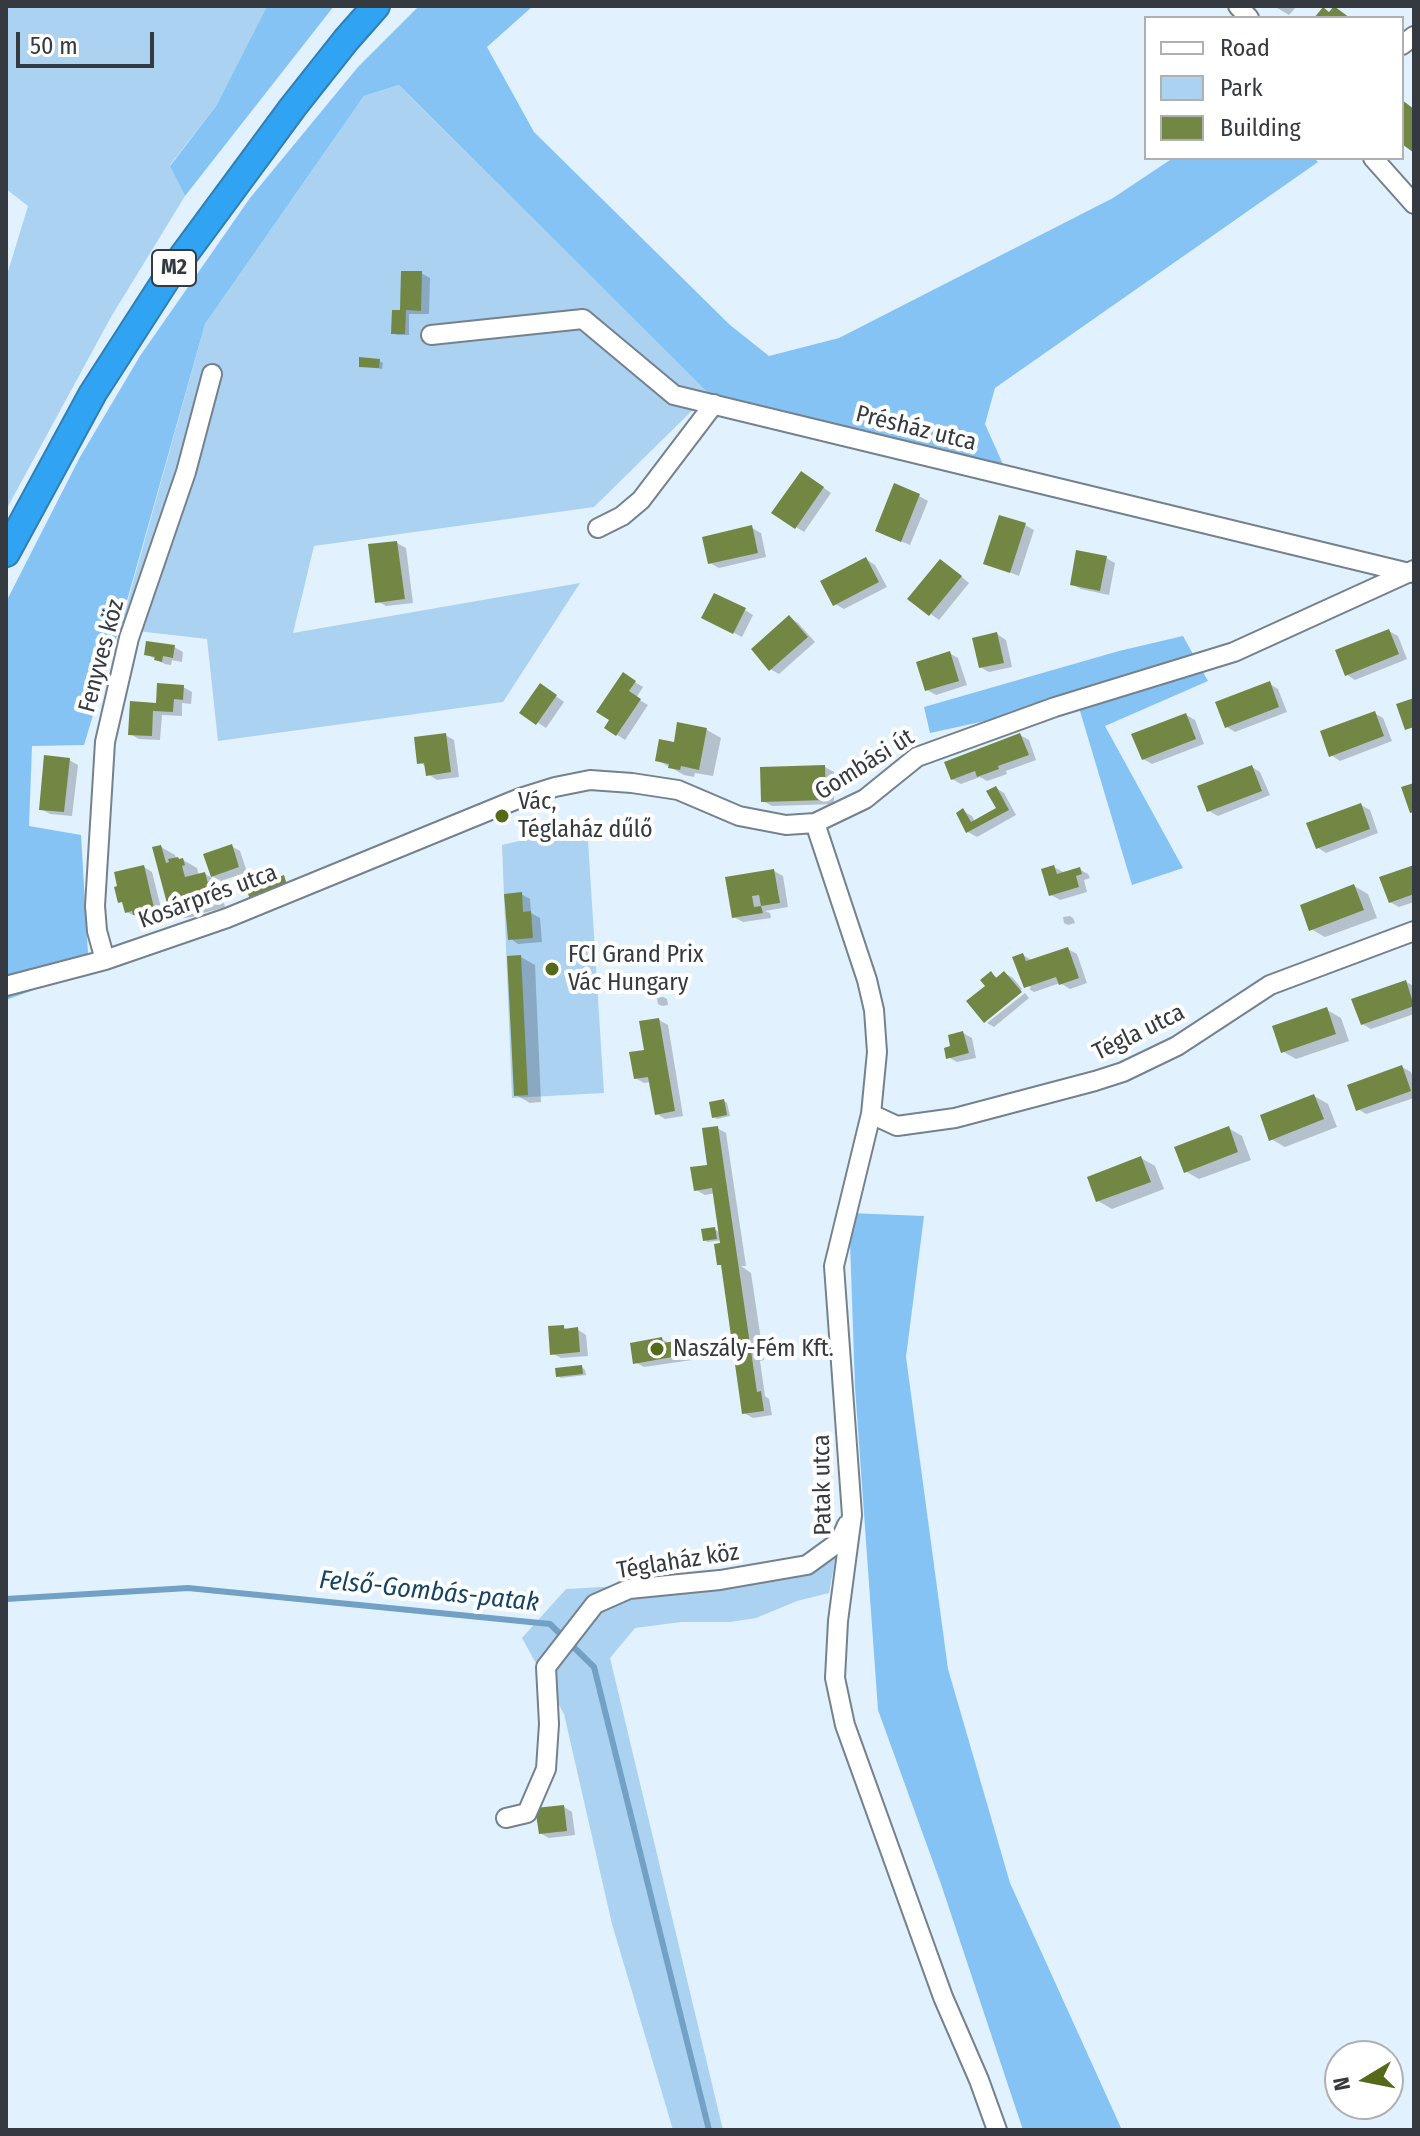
<!DOCTYPE html>
<html>
<head>
<meta charset="utf-8">
<style>
  body { margin:0 }
  #map { position:relative; width:1420px; height:2136px; overflow:hidden; background:#e2f1fe; font-family:"Fira Sans Condensed",sans-serif }
  canvas { display:block }
  .frame { position:absolute; inset:0; border:8px solid #343a3f; pointer-events:none }
  .legend { position:absolute; left:1144px; top:16px; width:260px; height:144px; box-sizing:border-box; background:#fff; border:2px solid #aeb0b2; margin:0; padding:10px 14px; list-style:none; font-size:24px; color:#343a3f }
  .legend li { display:flex; align-items:center; gap:16px; height:40px }
  .legend b { width:40px; border:2px solid #aeb0b2 }
  .north { position:absolute; left:1324px; top:2040px; width:80px; height:80px; box-sizing:border-box; background:#fff; border:2px solid #aeb0b2; border-radius:50%; rotate:260deg; font-size:22px; font-weight:700; line-height:32px; text-align:center; color:#343a3f }
  .north::after { content:''; display:block; margin:auto; width:28px; height:36px; background:#556a18; clip-path:polygon(50% 0,100% 100%,50% 72%,0 100%) }
  .scale { position:absolute; left:16px; top:32px; width:138px; height:36px; box-sizing:border-box; border:4px solid #343a3f; border-top:0; padding-left:10px; font-size:24px; line-height:28px; white-space:nowrap; color:#343a3f; -webkit-text-stroke:6px #fff; paint-order:stroke }
</style>
</head>
<body>
<div id="map">
<canvas width="1420" height="2136"></canvas>
<div class="frame"></div>
<ul class="legend">
<li><b style="height:10px;background:#fff"></b>Road</li>
<li><b style="height:22px;background:#acd2f2"></b>Park</li>
<li><b style="height:22px;background:#738744"></b>Building</li>
</ul>
<div class="north">N</div>
<div class="scale">50 m</div>
</div>
<script>
const context = document.querySelector('canvas').getContext('2d');
context.lineJoin = 'round';
function fillPath(path, color) {
  context.fillStyle = color;
  context.fill(path, 'evenodd');
}
function poly(rows) {
  const path = new Path2D();
  for (const r of rows) {
    path.moveTo(r[0], r[1]);
    for (let i = 2; i < r.length; i += 2) path.lineTo(r[i], r[i + 1]);
  }
  return path;
}
function stroke(path, color, width, dash) {
  context.strokeStyle = color;
  context.lineWidth = width;
  context.lineCap = dash ? 'butt' : 'round';
  context.setLineDash(dash || []);
  context.stroke(path);
}
function label(font, color, halo, rows, align = 'center') {
  context.font = font + ' "Fira Sans Condensed",sans-serif';
  context.lineWidth = 8;
  context.setLineDash([]);
  context.textBaseline = 'middle';
  context.strokeStyle = halo;
  context.fillStyle = color;
  for (const [text, x, y, turn = 0] of rows) {
    context.save();
    context.translate(x, y);
    context.rotate((+turn || 0) * Math.PI / 180);
    context.textAlign = isNaN(turn) ? turn : align;
    if (halo) context.strokeText(text, 0, 0);
    context.fillText(text, 0, 0);
    context.restore();
  }
}
fillPath(poly([
  [6,6,267,6,216,106,170,165,185,196,111,317,6,510,6,278,28,206,6,189],
  [399,85,709,394,594,507,314,546,293,633,580,583,503,702,218,741,207,639,120,629,205,324,364,96],
  [587,825,604,1093,512,1098,502,845],
  [841,1529,829,1593,797,1601,756,1618,730,1622,681,1622,635,1628,610,1658,723,2130,673,2130,612,1924,564,1714,522,1638,566,1589,620,1586,801,1562]
]), '#acd2f2');
fillPath(poly([
  [267,6,334,6,185,196,170,166,216,106],
  [419,6,533,6,487,47,534,132,730,325,769,356,839,338,1113,198,1173,158,1314,158,1318,162,995,388,985,424,1005,469,709,394,399,85,364,96,205,324,119,629,84,745,32,746,29,826,81,835,89,970,6,1000,6,602,80,457,140,356,250,198,358,67],
  [1183,636,1208,681,1105,726,1183,868,1132,885,1077,701,930,733,924,707,1119,651],
  [849,1213,924,1216,906,1357,948,1669,1010,1883,1122,2130,1023,2130,941,1884,878,1710,855,1387]
]), '#85c3f5');
fillPath(poly([
  [1274,6,1297,6,1289,15],
  [421,273,430,278,429,314,409,314,409,335,397,335,393,333],
  [379,361,383,363,382,369,361,366],
  [810,478,831,493,804,532,796,527],
  [919,496,928,501,910,545,886,535],
  [1025,525,1034,530,1019,576,986,563],
  [752,528,761,533,766,557,719,568,710,563],
  [397,543,406,548,413,603,386,606,377,601],
  [1106,558,1115,563,1109,595,1081,589,1072,584],
  [866,559,875,565,887,587,844,609,835,604],
  [949,566,969,583,939,620,910,599],
  [745,610,753,615,742,637,713,622],
  [790,618,798,623,815,642,779,674,770,669],
  [1389,631,1398,636,1407,659,1355,680,1346,674],
  [997,634,1006,640,1012,667,989,672,980,667],
  [174,647,183,652,182,662,172,660,171,665,165,664,146,654],
  [949,653,958,658,967,685,936,695,927,690],
  [623,675,643,687,636,698,648,705,625,740,607,728],
  [1270,684,1278,689,1287,712,1235,732,1227,727],
  [183,687,192,692,191,704,182,703,182,716,162,715,160,740,139,739,130,734,158,705],
  [549,691,564,702,546,728,522,712],
  [1374,713,1383,718,1392,741,1340,761,1331,755],
  [1186,715,1195,720,1204,744,1152,764,1143,759],
  [679,724,707,730,721,738,713,776,695,773,694,777,684,775,657,760,675,744],
  [445,735,454,740,459,777,437,780,428,774,427,767,419,762],
  [1020,735,1029,740,1036,760,1006,771,1007,774,987,781,980,777,961,784,952,779],
  [882,744,889,752,880,757,873,749],
  [69,760,78,765,72,816,50,814,41,809],
  [825,767,834,772,834,804,772,806,763,801],
  [1252,767,1260,772,1270,795,1218,816,1209,811],
  [996,788,1004,793,1016,815,977,837,968,832,963,811,972,816,975,822,998,809],
  [1361,805,1370,810,1378,833,1326,853,1317,847],
  [231,846,240,851,247,872,221,881,218,879,225,907,204,913,204,915,185,918,171,910,161,847,175,855,176,859,183,860,197,868,199,876,205,874,214,879,205,855],
  [144,867,152,872,162,912,155,914,155,916,143,919,126,912,125,904,120,901],
  [1054,867,1063,872,1079,869,1088,874,1090,878,1084,880,1087,892,1060,900,1051,895],
  [1414,867,1414,902,1399,907,1390,902],
  [774,871,783,876,788,907,765,911,770,913,771,918,743,922,734,917,728,879],
  [1354,886,1368,894,1377,918,1325,937,1311,929],
  [521,894,530,899,531,913,540,918,542,942,518,944,510,938],
  [1070,916,1073,918,1075,923,1068,925,1064,923,1063,917],
  [1068,949,1077,954,1087,983,1070,989,1060,983,1034,992,1029,989,1031,988,1028,985,1023,955,1033,961],
  [521,957,535,965,541,1102,530,1103,516,1095],
  [1004,973,1013,978,1022,989,985,1020,987,987,991,974,998,978],
  [1406,982,1414,986,1414,1014,1371,1029,1362,1024],
  [1025,993,1029,998,994,1027,987,1023],
  [663,997,667,999,668,1005,662,1006,658,1004,657,998],
  [1327,1010,1341,1018,1349,1041,1296,1059,1282,1051],
  [659,1020,668,1025,683,1116,665,1119,657,1114,651,1082,644,1083,635,1078],
  [963,1033,972,1038,976,1058,957,1062,948,1057],
  [1402,1067,1411,1072,1414,1082,1414,1098,1366,1114,1358,1109],
  [1314,1096,1328,1104,1337,1127,1285,1147,1271,1139],
  [724,1101,727,1103,730,1116,717,1119,714,1117],
  [717,1128,726,1133,746,1266,741,1266,751,1273,764,1360,760,1361,765,1396,769,1399,772,1415,753,1418,744,1413,723,1266,719,1264,722,1240,708,1242,704,1240,714,1229,721,1233,715,1193,705,1195,696,1190,709,1167],
  [1228,1128,1242,1136,1251,1160,1199,1179,1185,1171],
  [1141,1158,1155,1166,1164,1189,1112,1209,1098,1201],
  [563,1327,569,1330,577,1329,586,1335,588,1356,561,1358,552,1353],
  [662,1339,670,1344,681,1342,690,1348,692,1360,644,1367,635,1362],
  [582,1367,585,1370,586,1375,561,1378,558,1376],
  [564,1807,572,1812,575,1835,549,1838,540,1833]
]), '#0003');
stroke(poly([
  [6,1599,188,1588,550,1624,594,1667,709,2130]
]), '#73a0c5', 6);
fillPath(poly([
  [1334,6,1350,18,1314,18,1323,7,1329,12],
  [1402,100,1414,109,1414,153,1402,144],
  [401,271,422,271,421,311,406,310,405,334,391,334,392,310,400,310],
  [359,357,380,359,379,368,359,367],
  [801,471,824,487,795,529,771,513],
  [894,483,920,494,901,542,875,531],
  [999,515,1026,523,1010,573,983,564],
  [752,525,758,553,708,564,702,537],
  [397,541,405,599,375,603,368,544],
  [1076,550,1107,556,1100,591,1070,585],
  [866,557,879,582,833,606,820,581],
  [940,559,962,576,929,616,907,599],
  [714,593,746,608,733,634,701,618],
  [789,615,808,637,769,671,751,649],
  [1389,629,1399,654,1345,676,1335,650],
  [997,632,1004,663,979,668,972,638],
  [146,641,175,645,173,658,163,656,162,662,154,660,155,657,144,655],
  [950,651,959,681,925,691,916,662],
  [623,672,636,681,629,691,641,699,616,736,604,728,609,720,596,712],
  [1270,681,1279,707,1225,728,1215,702],
  [157,683,184,685,183,700,174,699,173,712,153,711,152,736,128,735,130,701,156,703],
  [540,683,557,695,536,725,519,713],
  [1414,698,1414,727,1405,730,1396,704],
  [1375,711,1384,736,1329,757,1320,731],
  [1186,713,1196,739,1142,760,1131,734],
  [677,722,707,728,699,770,681,766,680,770,668,768,669,764,655,761,659,739,674,742],
  [446,733,451,772,426,776,424,763,417,764,414,737],
  [1020,733,1029,755,998,766,999,769,977,777,975,771,951,780,944,762],
  [44,755,70,758,64,812,39,810],
  [825,765,826,800,761,802,760,767],
  [1252,765,1262,791,1207,812,1197,786],
  [1414,783,1414,812,1410,813,1401,787],
  [996,786,1009,810,966,833,956,813,963,808,971,822,996,808,986,791],
  [1361,803,1370,829,1316,849,1306,823],
  [232,844,239,867,211,877,203,854],
  [161,845,166,863,169,862,168,859,178,857,179,859,183,858,185,865,182,866,185,877,205,872,212,899,191,905,192,907,169,911,152,847],
  [144,865,154,908,147,909,148,912,133,915,132,911,125,913,122,902,118,903,114,887,117,886,114,872],
  [1054,865,1057,874,1080,867,1082,874,1076,876,1079,887,1049,896,1041,869],
  [1414,865,1414,894,1389,903,1379,877],
  [774,869,780,903,761,906,759,895,752,896,754,907,761,906,763,913,732,918,725,877],
  [284,875,287,885,250,899,246,889],
  [1354,884,1364,910,1309,931,1300,905],
  [522,892,523,912,531,911,533,938,508,940,504,894],
  [1068,947,1079,978,1059,985,1056,977,1024,988,1012,957,1023,953,1026,961],
  [521,955,528,1095,514,1096,507,956],
  [991,971,996,978,1004,971,1022,992,984,1023,966,1001,985,986,980,980],
  [1406,980,1414,1006,1361,1025,1351,999],
  [1327,1007,1336,1034,1281,1053,1272,1026],
  [659,1018,675,1111,655,1115,648,1077,634,1079,629,1052,644,1050,639,1021],
  [963,1031,969,1053,946,1059,944,1048,950,1046,948,1035],
  [1402,1065,1411,1091,1356,1111,1347,1085],
  [1314,1094,1324,1119,1269,1141,1260,1115],
  [724,1099,727,1115,712,1118,709,1102],
  [718,1126,757,1392,761,1391,764,1411,742,1414,721,1265,717,1265,714,1244,720,1243,712,1188,694,1191,690,1167,707,1165,702,1128],
  [1229,1126,1238,1152,1184,1173,1174,1147],
  [1141,1156,1151,1182,1096,1202,1087,1177],
  [715,1227,717,1239,703,1241,701,1229],
  [564,1325,564,1329,578,1327,580,1352,550,1355,548,1326],
  [662,1337,663,1343,682,1340,684,1355,633,1364,630,1343],
  [582,1365,583,1374,556,1377,555,1368],
  [564,1805,567,1831,539,1834,535,1808]
]), '#738744');
const minor = poly([
  [1238,6,1249,18],
  [1402,45,1414,36],
  [1373,158,1414,204],
  [431,335,583,319,674,395,1409,573],
  [598,528,622,516,641,500,714,404],
  [815,823,867,980,874,1010,877,1052,871,1114,834,1266,852,1515,838,1621,835,1678,845,1725,943,1997,979,2080,997,2130],
  [105,960,97,931,95,906,105,742,129,638,186,472,212,374],
  [6,986,105,960,227,918,520,798,555,787,590,780,632,783,678,790,739,816,786,825,815,823,865,799,917,757,1055,707,1234,652,1414,570],
  [871,1114,897,1126,955,1118,1095,1081,1123,1072,1177,1046,1270,985,1414,931],
  [506,1818,527,1813,546,1769,549,1724,546,1667,595,1604,629,1589,720,1580,807,1565,840,1541,847,1525]
]);
const highway = poly([
  [6,553,93,393,169,275,293,107,346,40,376,6]
]);
stroke(minor, '#74828d', 22);
stroke(highway, '#317fb4', 30);
stroke(minor, '#fff', 18);
stroke(highway, '#30a4f3', 26);
for (const [x, y, r, color] of [
  [502,816,8,"#556a18"],
  [552,969,8,"#556a18"],
  [657,1349,8,"#556a18"]
]) {
  const dot = new Path2D();
  dot.arc(x, y, r, 0, 2 * Math.PI);
  context.fillStyle = color;
  context.fill(dot);
  stroke(dot, '#fff', 3);
}
for (const [x, y, w] of [
  [174,268,44]
]) {
  const box = new Path2D();
  box.roundRect(x - w / 2, y - 18, w, 36, 6);
  context.fillStyle = '#fff';
  context.fill(box);
  stroke(box, '#343a3f', 2);
}
label('bold 22px', '#343a3f', null, [
  ["M2",174,268]
]);
label('24px', '#343a3f', '#fff', [
  ["Présház utca",916,429,14],
  ["Fenyves köz",102,656,-75],
  ["Gombási út",865,765,-32],
  ["Kosárprés utca",208,897,-20],
  ["Tégla utca",1139,1033,-26],
  ["Patak utca",823,1485,-91],
  ["Téglaház köz",678,1562,-9]
]);
label('24px', '#343a3f', '#fff', [
  ["Vác,",518,802],
  ["Téglaház dűlő",518,830],
  ["FCI Grand Prix",568,955],
  ["Vác Hungary",568,983],
  ["Naszály-Fém Kft.",673,1349]
], 'left');
label('italic 26px', '#144364', '#fff', [
  ["Felső-Gombás-patak",429,1592,6]
]);
</script>
</body>
</html>
